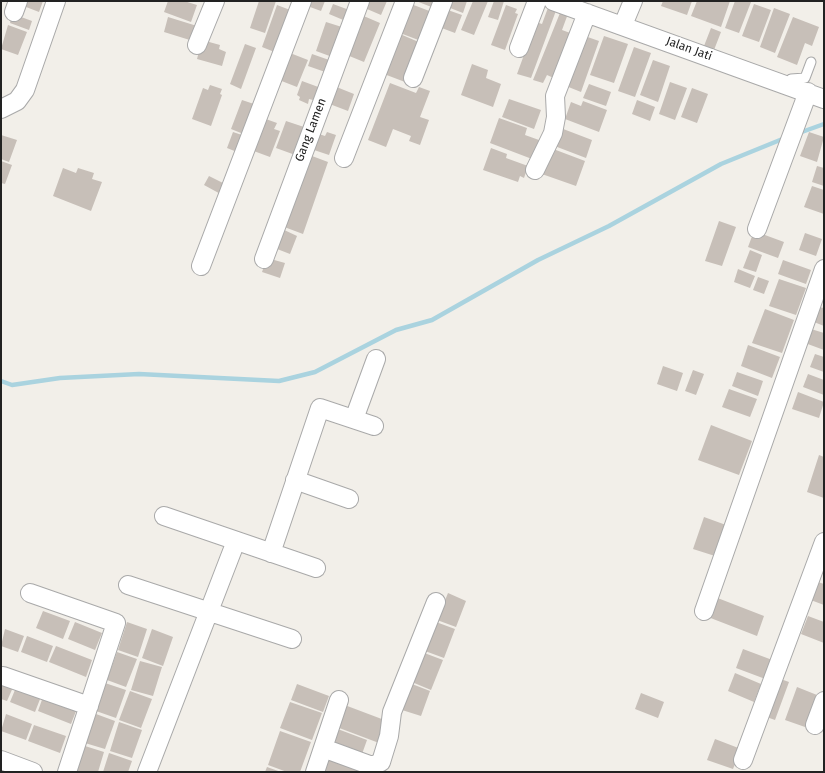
<!DOCTYPE html>
<html>
<head>
<meta charset="utf-8">
<style>
  body { margin:0 }
  #map { position:relative; width:825px; height:773px; overflow:hidden; background:#f2efe9; font-family:"Fira Sans",sans-serif }
  canvas { display:block }
  .frame { position:absolute; inset:0; border:2px solid #222; pointer-events:none }
</style>
</head>
<body>
<div id="map">
<canvas width="825" height="773"></canvas>
<div class="frame"></div>
</div>
<script>
const context = document.querySelector('canvas').getContext('2d');
context.lineJoin = 'round';
function poly(rows) {
  const path = new Path2D();
  for (const r of rows) {
    path.moveTo(r[0], r[1]);
    for (let i = 2; i < r.length; i += 2) path.lineTo(r[i], r[i + 1]);
  }
  return path;
}
function stroke(path, color, width, dash) {
  context.strokeStyle = color;
  context.lineWidth = width;
  context.lineCap = dash ? 'butt' : 'round';
  context.setLineDash(dash || []);
  context.stroke(path);
}
function fillPath(path, color) {
  context.fillStyle = color;
  context.fill(path, 'evenodd');
}
function label(font, color, halo, rows, align = 'center') {
  context.font = font + ' "Fira Sans",sans-serif';
  context.lineWidth = 4;
  context.setLineDash([]);
  context.textBaseline = 'middle';
  context.strokeStyle = halo;
  context.fillStyle = color;
  for (const [text, x, y, turn = 0] of rows) {
    context.save();
    context.translate(x, y);
    context.rotate((+turn || 0) * Math.PI / 180);
    context.textAlign = isNaN(turn) ? turn : align;
    if (halo) context.strokeText(text, 0, 0);
    context.fillText(text, 0, 0);
    context.restore();
  }
}
stroke(poly([
  [799,133,824,124],
  [1,381,12,385,60,378,139,374,279,381,315,372,396,330,432,320,538,260,609,226,721,164,785,138]
]), '#aad3df', 4.5);
fillPath(poly([
  [22,1,43,1,39,12,21,5],
  [168,1,184,1,197,5,191,22,164,12],
  [259,1,276,1,265,33,250,28],
  [312,1,325,1,321,11,310,7],
  [370,1,387,1,381,15,367,9],
  [416,1,437,1,434,8],
  [447,1,467,1,463,13,445,6],
  [473,1,488,1,474,35,461,30],
  [494,1,504,1,498,20,488,17],
  [663,1,692,1,687,15,661,6],
  [697,1,730,1,721,27,691,16],
  [735,1,751,2,739,33,725,28],
  [333,4,352,11,348,22,329,14],
  [411,4,432,12,421,41,400,33],
  [754,4,771,10,759,42,742,36],
  [277,5,298,13,282,55,262,47],
  [506,5,517,9,515,13,518,14,505,50,491,45],
  [549,5,557,8,531,78,517,74,536,22,542,24],
  [562,8,569,11,562,30,573,34,556,79,547,75,543,83,533,80],
  [774,8,790,14,775,53,760,47],
  [445,9,462,15,455,33,439,27],
  [13,14,32,21,29,30,10,23],
  [359,14,380,23,364,62,342,53],
  [168,17,197,26,193,41,164,32],
  [793,17,819,27,812,46,805,43,797,65,777,57],
  [326,22,345,28,335,58,316,51],
  [8,25,27,32,18,55,1,49],
  [711,28,721,32,714,50,704,46],
  [400,34,421,43,405,82,384,74],
  [579,34,599,41,581,92,561,84],
  [604,36,628,44,614,83,590,75],
  [202,40,220,45,219,49,226,52,222,66,197,59],
  [245,44,256,48,241,89,230,84],
  [634,47,651,53,635,97,618,91],
  [290,53,308,60,297,87,279,80],
  [312,54,332,61,328,73,308,66],
  [653,60,670,66,658,102,640,95],
  [472,64,488,70,486,78,501,84,493,107,461,95],
  [302,81,321,88,317,101,309,99,308,104,299,100,300,97,297,95],
  [670,82,687,88,675,120,659,114],
  [390,83,416,93,419,87,430,91,420,117,429,120,420,145,409,141,411,136,393,129,386,147,368,140],
  [589,84,611,92,606,106,583,98],
  [210,85,222,89,220,94,222,95,211,126,192,119,203,88,208,90],
  [334,86,354,94,348,111,327,103],
  [692,88,708,94,697,123,681,117],
  [509,99,541,110,534,129,502,117],
  [242,100,257,105,246,135,231,129],
  [637,100,655,107,650,121,632,114],
  [583,101,607,110,599,132,565,119,571,102,581,106],
  [263,118,277,123,274,129,280,131,270,157,251,150],
  [499,118,527,128,525,135,539,140,532,159,490,143],
  [286,121,304,127,298,156,276,148],
  [558,127,592,140,586,158,552,145],
  [233,132,248,137,242,154,227,148],
  [313,132,325,136,327,132,336,135,329,155,308,148],
  [809,132,824,137,817,162,800,156],
  [1,135,17,140,9,162,1,159],
  [548,147,585,161,576,186,539,173],
  [491,148,507,154,506,158,528,166,524,178,520,176,518,182,483,170],
  [304,153,328,162,303,234,279,225],
  [1,161,12,165,5,184,1,183],
  [817,166,824,168,824,186,812,182],
  [63,168,76,173,78,168,94,173,92,179,102,182,91,211,53,196],
  [209,176,231,187,226,197,204,185],
  [812,186,824,190,824,214,804,207],
  [719,221,736,227,722,266,705,261],
  [280,228,297,236,290,254,272,247],
  [754,231,784,242,778,258,748,247],
  [805,233,822,239,816,256,799,250],
  [750,250,762,255,756,272,743,268],
  [267,258,285,263,280,278,262,272],
  [783,260,811,270,806,284,778,274],
  [738,269,755,276,750,288,734,282],
  [758,277,769,281,764,294,753,290],
  [779,279,806,288,796,315,769,306],
  [819,307,824,308,824,326,814,322],
  [765,309,794,320,782,353,752,343],
  [811,329,824,333,824,350,805,343],
  [748,345,780,357,772,378,741,366],
  [815,354,824,357,824,372,810,367],
  [663,366,683,373,677,391,657,384],
  [693,370,704,374,696,395,685,391],
  [737,372,763,381,758,396,732,386],
  [808,374,824,380,824,395,803,387],
  [729,389,757,399,750,417,722,407],
  [798,392,824,402,819,418,792,409],
  [711,425,752,441,739,475,698,460],
  [819,455,824,457,824,498,807,492],
  [704,517,726,525,715,556,693,549],
  [815,581,824,584,824,605,808,599],
  [448,593,466,601,456,627,437,620],
  [715,597,764,616,757,636,708,617],
  [43,611,70,621,63,639,36,628],
  [808,616,824,622,824,643,801,634],
  [75,622,102,633,95,650,68,639],
  [127,622,147,629,138,657,118,650],
  [436,622,455,629,444,658,425,651],
  [5,629,24,636,18,652,1,646],
  [152,629,173,637,163,666,142,658],
  [27,636,53,646,47,662,21,652],
  [56,646,92,660,86,677,49,662],
  [743,649,775,661,768,680,736,668],
  [419,651,443,660,431,690,407,680],
  [117,652,137,659,126,687,107,680],
  [140,661,162,667,153,696,131,690],
  [735,673,761,684,754,702,728,691],
  [775,677,789,682,775,720,761,715],
  [1,680,14,685,7,701,1,699],
  [105,683,126,690,116,718,96,711],
  [297,684,329,696,323,712,291,700],
  [412,684,430,691,421,716,402,710],
  [17,685,42,694,35,712,10,702],
  [797,687,817,695,805,727,785,720],
  [130,691,152,699,141,728,119,720],
  [641,693,664,702,658,718,635,709],
  [44,694,78,706,71,724,38,711],
  [290,702,322,713,312,740,280,728],
  [342,704,387,721,379,743,334,726],
  [6,714,32,724,26,740,1,731],
  [96,714,115,721,105,749,85,743],
  [119,722,142,730,132,758,110,751],
  [34,725,66,736,60,753,28,741],
  [335,728,367,740,362,754,329,742],
  [280,731,311,742,300,772,287,772,268,765],
  [715,739,741,749,733,769,707,760],
  [85,746,104,752,98,772,76,772],
  [109,753,132,761,128,772,103,772],
  [327,757,369,772,322,772],
  [267,767,281,772,265,772]
]), '#c7bfb8');
const service = poly([
  [788,85,791,79,805,78,811,62]
]);
const minor = poly([
  [553,1,824,99],
  [14,12,18,1],
  [623,25,633,1],
  [197,45,215,1],
  [519,48,537,1],
  [413,78,443,1],
  [1,109,17,101,25,90,56,1],
  [344,158,405,1],
  [535,170,553,133,556,117,555,96,587,13],
  [757,229,808,92],
  [264,259,360,1],
  [201,266,302,1],
  [354,419,376,359],
  [295,480,349,499],
  [164,516,316,568],
  [271,553,320,408,374,426],
  [128,585,292,639],
  [30,593,116,623,67,772],
  [704,611,824,269],
  [3,676,89,706],
  [815,725,824,701],
  [323,748,372,766,381,762,389,736,392,712,436,602],
  [1,760,33,772],
  [743,760,824,542],
  [147,772,236,541],
  [315,772,339,700]
]);
stroke(service, '#a9a9a9', 11);
stroke(minor, '#a9a9a9', 20);
stroke(service, '#fff', 9);
stroke(minor, '#fff', 18);
label('12px', '#222', '#fff', [
  ["Jalan Jati",689,49,20],
  ["Gang Lamen",311,130,-69]
]);
</script>
</body>
</html>
